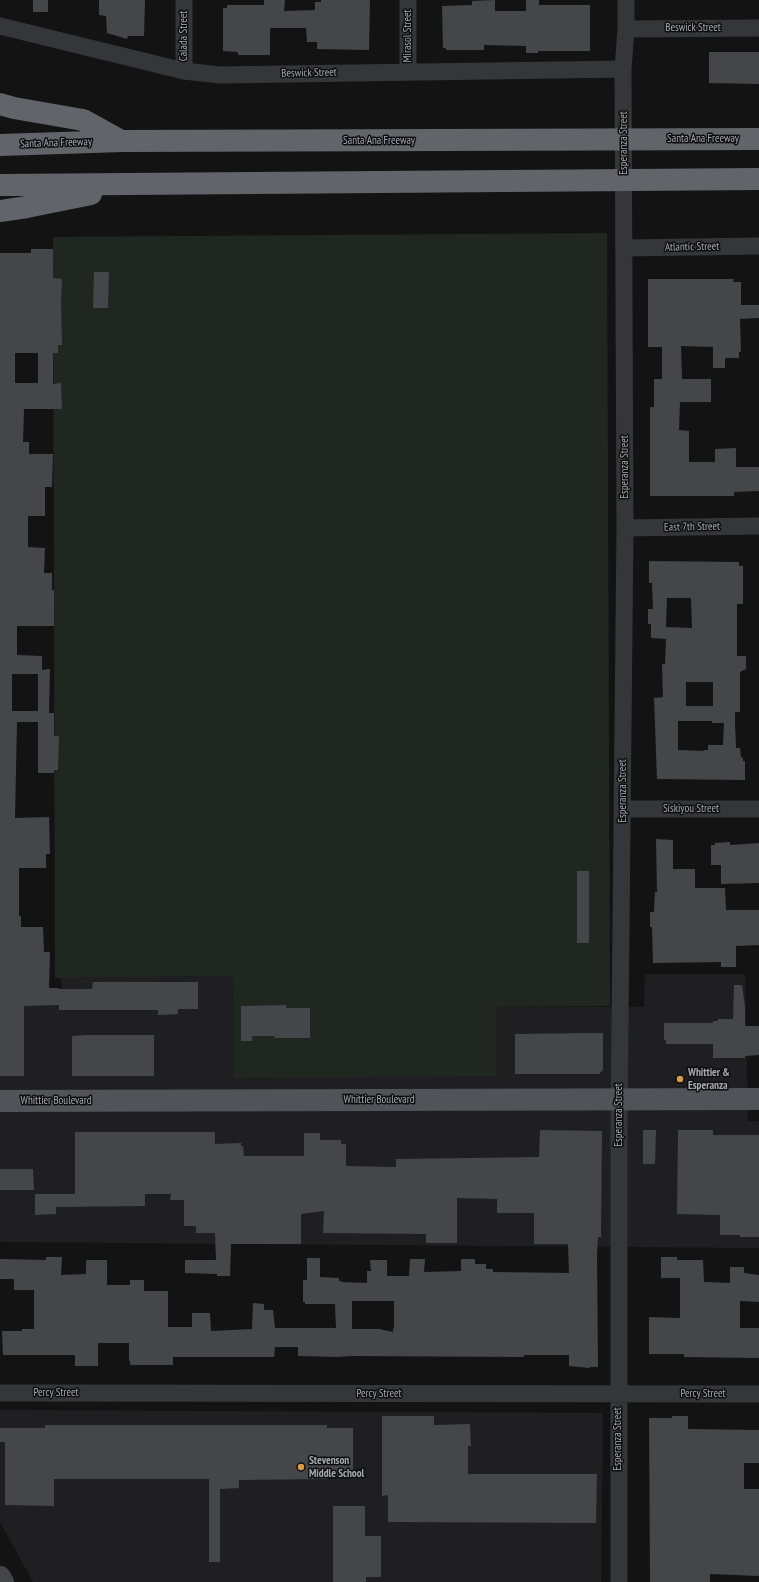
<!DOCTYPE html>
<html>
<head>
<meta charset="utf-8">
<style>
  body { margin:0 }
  canvas { display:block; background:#131314 }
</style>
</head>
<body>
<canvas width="759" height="1582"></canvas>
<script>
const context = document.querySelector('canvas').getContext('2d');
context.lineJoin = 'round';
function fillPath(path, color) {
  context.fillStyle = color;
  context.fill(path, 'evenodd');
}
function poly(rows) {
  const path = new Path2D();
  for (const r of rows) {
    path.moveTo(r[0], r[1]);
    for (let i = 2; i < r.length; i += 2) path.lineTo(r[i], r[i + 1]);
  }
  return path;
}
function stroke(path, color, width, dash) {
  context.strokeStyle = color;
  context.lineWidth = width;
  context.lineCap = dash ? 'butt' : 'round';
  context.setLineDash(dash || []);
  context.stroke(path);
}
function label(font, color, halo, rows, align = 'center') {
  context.font = font + ' "PT Sans Narrow",sans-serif';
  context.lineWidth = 3;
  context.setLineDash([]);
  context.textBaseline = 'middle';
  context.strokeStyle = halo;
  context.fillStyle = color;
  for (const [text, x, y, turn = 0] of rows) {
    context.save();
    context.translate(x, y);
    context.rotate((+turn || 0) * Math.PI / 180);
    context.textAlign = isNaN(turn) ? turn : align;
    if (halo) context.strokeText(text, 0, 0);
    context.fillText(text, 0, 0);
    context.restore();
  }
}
fillPath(poly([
  [645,974,745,974,748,1121,759,1121,759,1248,0,1242,0,988,62,988,61,978,233,976,496,1076,496,1007,644,1007],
  [0,1410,603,1413,601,1582,33,1582,0,1522]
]), '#1f1f21');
fillPath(poly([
  [607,233,610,1006,496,1007,496,1076,234,1078,233,976,55,978,53,237]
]), '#202620');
fillPath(poly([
  [33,0,48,0,48,12,33,12],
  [99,0,145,0,144,36,128,36,127,39,107,33,106,16,99,15],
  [264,0,285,0,284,11,315,10,315,2,321,2,321,0,370,0,369,50,317,49,317,42,307,42,306,28,270,28,270,55,238,55,238,52,223,51,223,8,227,8,227,5,264,5],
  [495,0,495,11,526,11,526,0,539,0,539,5,590,5,590,51,538,51,538,53,526,53,526,46,484,45,484,50,446,50,446,48,443,48,442,6,472,5,472,1],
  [709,52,759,52,759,84,709,83],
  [31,249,53,249,53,278,62,279,61,302,62,345,58,345,58,353,53,353,53,384,61,383,62,409,24,409,23,442,29,442,29,454,53,454,52,487,45,487,45,516,28,516,28,547,45,548,44,573,52,573,52,590,54,590,54,626,17,626,17,655,42,656,42,670,50,669,49,713,54,713,54,736,59,736,58,770,54,770,54,773,38,773,38,722,17,722,15,818,49,817,50,854,46,854,46,868,19,868,19,916,21,916,21,927,43,927,44,952,50,952,49,988,58,988,58,989,92,989,93,982,198,982,198,1009,178,1009,178,1014,158,1015,158,1010,59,1010,59,1005,24,1006,24,1076,0,1076,0,253,31,253],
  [15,353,38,353,38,383,15,383],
  [12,674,38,674,38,711,12,711],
  [94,272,109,272,108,308,93,308],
  [648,279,734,279,733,282,741,282,741,305,759,305,759,318,740,319,741,352,739,352,739,358,725,358,725,368,713,368,713,347,681,346,682,379,711,379,711,402,680,402,679,430,689,431,689,462,715,462,715,449,736,448,736,467,759,467,759,491,734,492,734,496,650,496,650,407,654,407,654,379,662,379,662,347,648,347],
  [649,561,739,562,739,566,743,566,743,604,737,604,737,656,746,656,746,669,740,672,740,712,735,712,735,723,736,748,740,748,741,757,743,758,743,761,745,761,745,780,657,779,654,698,663,697,662,664,665,664,666,639,651,638,651,624,648,624,648,609,653,609,652,583,649,583],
  [667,598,691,598,692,628,666,627],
  [686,682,713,682,713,706,686,706],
  [678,721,712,721,712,723,724,723,723,745,708,745,708,750,704,750,704,751,678,750],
  [656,839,673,840,673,869,695,869,695,888,725,888,726,910,759,910,759,945,736,946,736,967,721,967,721,962,653,963,652,927,650,927,650,912,654,912,655,892,657,892],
  [730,842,730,845,759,843,759,883,721,884,721,865,711,865,711,845,715,845,715,843],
  [577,871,589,871,589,943,577,943],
  [734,985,742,985,745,1007,745,1026,759,1026,759,1055,745,1056,745,1058,713,1058,713,1044,666,1044,666,1040,664,1040,664,1023,713,1023,713,1021,718,1021,718,1019,733,1019],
  [286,1005,286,1008,310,1008,310,1038,275,1038,274,1036,252,1036,252,1041,241,1041,241,1006],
  [588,1033,603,1033,603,1070,599,1074,515,1074,515,1034],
  [86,1035,154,1035,154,1076,72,1076,72,1036],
  [540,1130,602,1131,601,1237,598,1237,597,1255,598,1367,590,1367,590,1368,569,1366,569,1355,524,1355,524,1357,352,1356,337,1357,298,1356,298,1347,275,1347,274,1357,173,1357,173,1365,130,1365,130,1361,129,1361,129,1343,98,1343,98,1366,75,1366,75,1355,3,1355,2,1331,22,1331,22,1329,34,1329,34,1290,14,1290,14,1279,0,1279,0,1259,46,1260,46,1257,62,1257,61,1275,86,1274,86,1260,107,1260,107,1285,130,1285,130,1280,144,1280,144,1291,168,1291,168,1327,192,1327,192,1313,210,1313,211,1331,252,1329,253,1303,264,1304,264,1310,273,1310,275,1328,336,1328,335,1304,305,1304,305,1302,303,1302,303,1280,307,1280,307,1258,320,1258,320,1277,339,1278,339,1281,341,1281,341,1282,367,1283,367,1271,371,1271,370,1260,387,1260,387,1276,409,1276,410,1259,425,1259,424,1272,461,1271,461,1259,475,1259,475,1264,486,1264,486,1269,493,1269,493,1272,569,1273,568,1244,534,1244,534,1213,497,1213,497,1199,457,1198,457,1243,426,1243,426,1234,323,1233,324,1211,301,1214,301,1244,231,1244,230,1276,217,1276,217,1274,185,1273,185,1260,216,1260,215,1233,196,1233,196,1226,184,1226,184,1200,170,1200,171,1194,145,1194,145,1206,56,1207,56,1214,35,1215,35,1194,75,1194,75,1132,215,1132,215,1144,241,1143,241,1146,243,1146,244,1156,304,1156,304,1133,320,1133,320,1140,341,1140,341,1144,346,1144,346,1166,396,1167,396,1159,539,1157],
  [352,1301,394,1301,394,1328,393,1329,393,1332,379,1329,352,1329],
  [643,1130,656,1130,655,1164,643,1164],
  [678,1130,713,1130,713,1135,759,1135,759,1237,740,1237,740,1235,720,1235,720,1215,677,1214],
  [0,1169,33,1169,34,1190,0,1190],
  [661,1257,677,1257,677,1260,703,1260,704,1282,730,1283,730,1267,744,1267,744,1273,759,1275,759,1302,740,1301,740,1328,759,1328,759,1358,684,1357,684,1354,649,1354,649,1317,680,1318,680,1278,661,1278],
  [382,1416,434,1416,434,1425,470,1424,471,1446,468,1446,468,1474,597,1474,596,1523,388,1522,388,1495,382,1496],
  [672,1416,688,1416,688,1429,759,1430,759,1463,744,1463,744,1489,759,1489,759,1576,710,1574,710,1582,650,1582,649,1418,672,1418],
  [45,1425,327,1425,327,1428,353,1428,353,1477,327,1477,327,1479,239,1480,239,1488,220,1489,220,1562,209,1562,209,1479,54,1479,54,1506,5,1505,5,1442,0,1442,0,1428,45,1428],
  [333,1506,365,1506,365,1536,381,1536,381,1577,366,1577,366,1582,333,1582]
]), '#454649');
stroke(poly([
  [184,0,184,71],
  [0,26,184,71,220,75,623,69],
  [626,29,759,28],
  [408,71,408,0],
  [625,248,759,246],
  [625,528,759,526],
  [623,809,759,809],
  [0,1393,759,1394],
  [619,1582,619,1125,625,528,623,69,626,29,626,0]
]), '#353639', 17);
stroke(poly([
  [0,1577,3,1582]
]), '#434549', 22);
stroke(poly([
  [0,1101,759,1099]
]), '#515358', 22);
stroke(poly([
  [0,104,14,108,83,120,121,141],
  [0,145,122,141,759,139],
  [0,185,759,179],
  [0,211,27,207,91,194]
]), '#616469', 22);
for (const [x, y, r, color] of [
  [680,1079,4,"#da9d46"],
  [301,1467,4,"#da9d46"]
]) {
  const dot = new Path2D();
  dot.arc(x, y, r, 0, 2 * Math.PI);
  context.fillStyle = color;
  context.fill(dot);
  stroke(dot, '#0e0e0f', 1.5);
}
label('11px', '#a6abb3', '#0e0e0f', [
  ["Beswick Street",693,28],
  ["Calada Street",184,36,-90],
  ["Mirasol Street",408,36,-90],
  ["Beswick Street",309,73,-1],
  ["Santa Ana Freeway",703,139],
  ["Santa Ana Freeway",379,141],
  ["Santa Ana Freeway",56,143,-2],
  ["Esperanza Street",624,143,-90],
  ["Atlantic Street",692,247,-1],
  ["Esperanza Street",625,467,-90],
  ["East 7th Street",692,527,-1],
  ["Esperanza Street",623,791,-90],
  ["Siskiyou Street",691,809],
  ["Whittier Boulevard",379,1100],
  ["Whittier Boulevard",56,1101],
  ["Esperanza Street",619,1115,-90],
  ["Percy Street",56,1393],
  ["Percy Street",379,1394],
  ["Percy Street",703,1394],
  ["Esperanza Street",618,1439,-90]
]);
label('bold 11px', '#a6abb3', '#0e0e0f', [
  ["Whittier &",688,1073],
  ["Esperanza",688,1086],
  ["Stevenson",309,1461],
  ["Middle School",309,1474]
], 'left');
</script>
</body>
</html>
